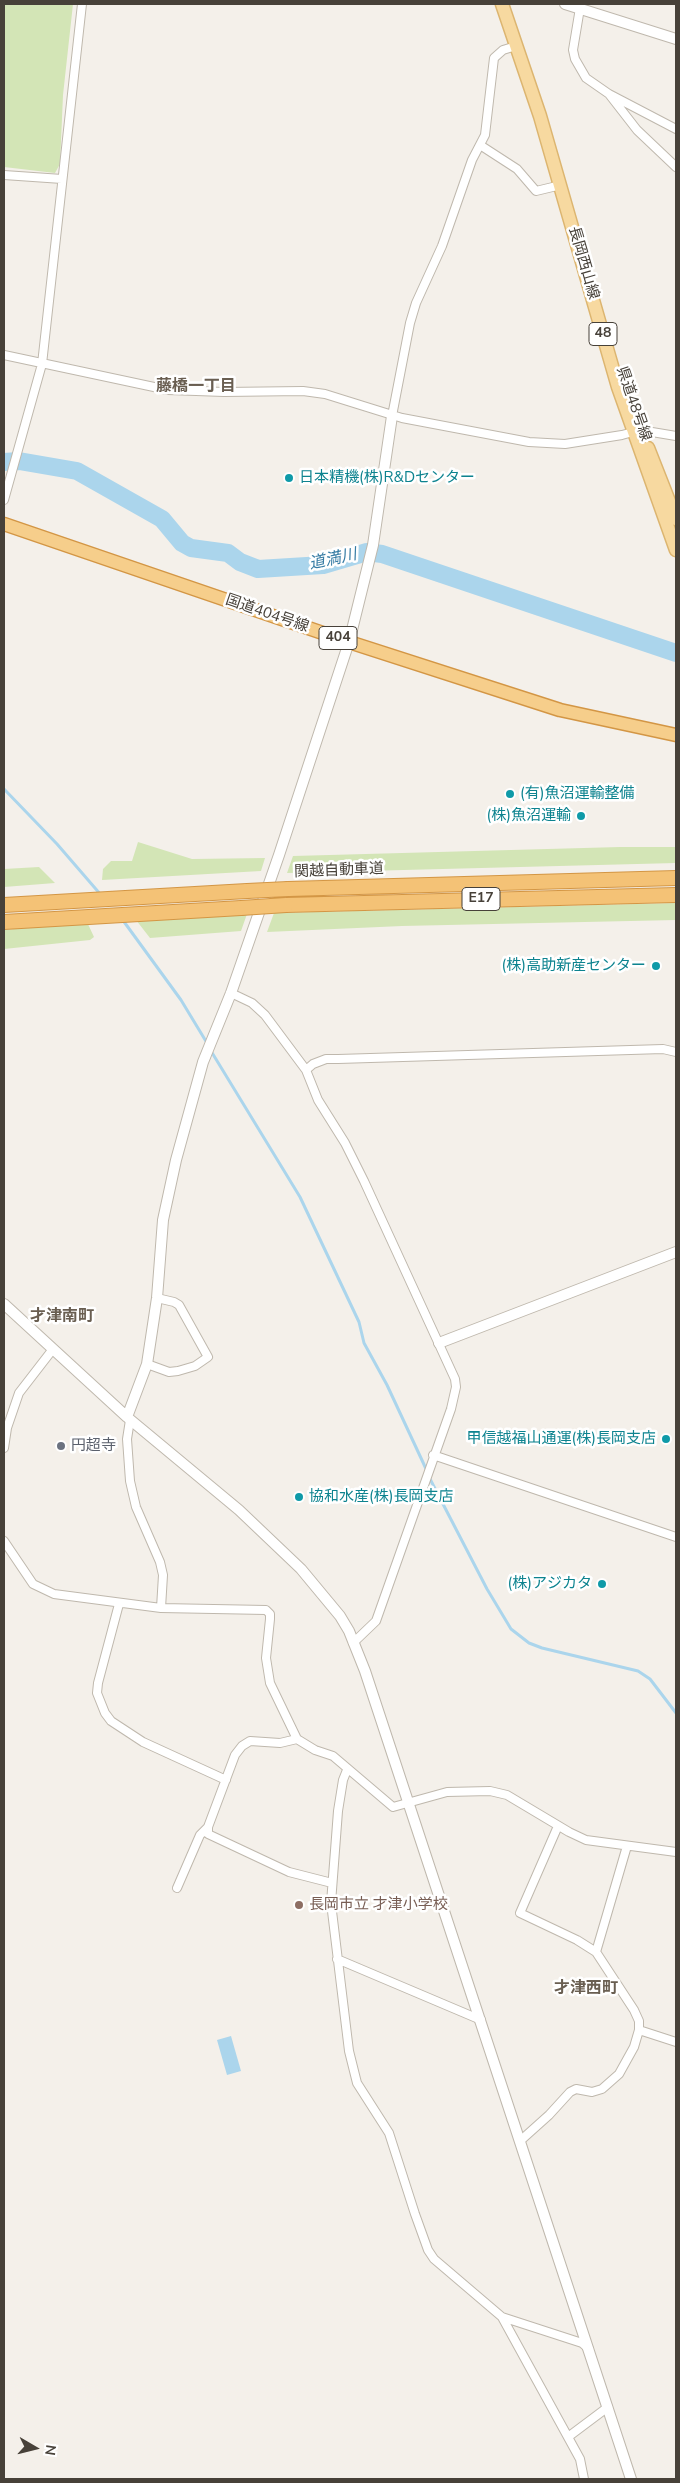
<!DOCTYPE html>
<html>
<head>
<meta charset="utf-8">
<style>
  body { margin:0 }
  #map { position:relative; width:680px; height:2483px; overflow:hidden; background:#f4f0ea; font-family:"Nunito Sans",sans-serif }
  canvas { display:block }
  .frame { position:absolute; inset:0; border:5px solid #474139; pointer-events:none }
  .north { position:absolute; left:10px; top:2423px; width:50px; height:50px; -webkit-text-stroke:4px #fff; paint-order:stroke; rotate:98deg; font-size:14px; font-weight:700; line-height:20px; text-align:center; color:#474139 }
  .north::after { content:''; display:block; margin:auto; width:18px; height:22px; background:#474139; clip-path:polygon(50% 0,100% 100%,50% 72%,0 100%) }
</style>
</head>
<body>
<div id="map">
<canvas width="680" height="2483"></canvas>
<div class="frame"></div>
<div class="north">N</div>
</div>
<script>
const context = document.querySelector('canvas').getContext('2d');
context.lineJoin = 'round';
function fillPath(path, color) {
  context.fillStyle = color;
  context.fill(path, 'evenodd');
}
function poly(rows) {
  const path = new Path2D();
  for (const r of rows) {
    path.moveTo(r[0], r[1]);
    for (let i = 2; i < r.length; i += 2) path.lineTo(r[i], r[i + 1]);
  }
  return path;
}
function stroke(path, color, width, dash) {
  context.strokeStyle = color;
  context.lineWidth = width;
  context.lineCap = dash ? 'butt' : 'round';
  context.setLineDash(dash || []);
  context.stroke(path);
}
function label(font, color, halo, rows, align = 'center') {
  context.font = font + ' "Nunito Sans","Noto Sans JP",sans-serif';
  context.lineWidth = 5;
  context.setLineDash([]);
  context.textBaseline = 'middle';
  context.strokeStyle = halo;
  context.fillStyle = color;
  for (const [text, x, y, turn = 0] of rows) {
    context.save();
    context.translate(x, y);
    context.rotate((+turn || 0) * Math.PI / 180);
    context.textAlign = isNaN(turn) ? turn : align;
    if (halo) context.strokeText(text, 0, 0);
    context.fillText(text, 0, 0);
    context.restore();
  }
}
fillPath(poly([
  [4,4,73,4,63,95,60,164,55,173,4,167],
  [138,842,192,859,265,858,261,871,102,880,103,869,111,861,132,861],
  [620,847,676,847,676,863,287,873,293,856],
  [39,867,55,883,4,887,4,869],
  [676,903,676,920,402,926,267,932,274,913],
  [247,914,241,931,150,938,136,920],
  [87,922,94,937,90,940,4,949,4,930]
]), '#d3e5b6');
fillPath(poly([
  [231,2036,241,2071,227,2075,217,2040]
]), '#abd5ec');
stroke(poly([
  [4,789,57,844,101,895],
  [122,919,181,1000,207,1043],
  [211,1051,300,1197,359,1322,364,1343,387,1385,427,1471],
  [429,1477,487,1589,511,1629,529,1643,542,1648,638,1671,650,1679,676,1713]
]), '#abd5ec', 3);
stroke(poly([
  [4,462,19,461,77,471,162,519,182,543,191,548,228,553,240,562,258,569,323,565,367,552,382,554,676,653]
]), '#abd5ec', 18);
const minor = poly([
  [580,8,573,50,575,59,586,78,609,94,676,129],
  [609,94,637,130,676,167],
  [480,145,517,169,536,191,561,185],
  [4,175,62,179],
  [4,355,168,390,224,392,303,391,325,394,402,418,529,442,565,444,622,435,640,430,676,436],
  [392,416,410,323,416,303,442,246,472,160,485,135,494,58,503,50,516,46],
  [4,500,42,364,82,4],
  [231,993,252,1003,265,1015,306,1070,318,1100,345,1143,364,1181,455,1379,456,1387,451,1409,376,1621,353,1643],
  [306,1070,313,1064,326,1059,338,1059,663,1049,676,1052],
  [147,1364,169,1372,178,1371,195,1366,208,1357,179,1305,174,1302,157,1298],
  [130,1420,127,1439,130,1481,136,1507,160,1562,163,1575,161,1608],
  [4,1448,7,1428,19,1393,53,1349],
  [433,1455,676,1537],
  [4,1541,33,1584,54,1594,161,1608,266,1610,270,1614,270,1619,266,1658,270,1683,297,1739,315,1750,333,1756,393,1807,447,1792,490,1791,507,1795,569,1832,586,1840,676,1852],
  [119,1604,98,1683,97,1693,105,1713,111,1721,143,1742,226,1780],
  [297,1739,280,1743,250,1741,242,1746,235,1755,208,1827,208,1834,289,1872,332,1883],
  [347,1770,343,1780,338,1811,331,1903,349,2051,357,2083,389,2133,415,2214,428,2250,434,2259,502,2317,582,2343,589,2349],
  [177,1888,200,1835,208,1827],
  [596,1952,627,1846],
  [337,1959,481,2020],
  [639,2030,676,2042],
  [520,2141,549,2115,570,2092,576,2089,592,2092,602,2089,619,2074,634,2047,639,2030,639,2021,634,2010,596,1952,577,1940,520,1913,558,1826],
  [502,2317,580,2459,584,2479],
  [568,2437,608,2407]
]);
const tertiary = poly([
  [565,4,676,39],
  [4,1304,127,1417,239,1510,301,1569,340,1616,349,1631,365,1671,631,2479],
  [439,1343,676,1252],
  [127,1417,147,1364,157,1298,163,1220,176,1160,203,1062,231,993,279,855,349,642,373,545,392,416]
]);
const primary = poly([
  [502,4,540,116,618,387,676,550],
  [648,448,676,519]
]);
const trunk = poly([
  [4,524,349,642,560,710,676,735]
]);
const motorway = poly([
  [288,889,676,878],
  [4,905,247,891],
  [286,905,676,895],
  [4,922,241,908]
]);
stroke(minor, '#bfb8ad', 10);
stroke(tertiary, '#bfb8ad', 12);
stroke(primary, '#dcb570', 15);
stroke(trunk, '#d39645', 15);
stroke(motorway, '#d39645', 16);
stroke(minor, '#fff', 8);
stroke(tertiary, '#fff', 10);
stroke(primary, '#f7d9a0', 12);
stroke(trunk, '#f6ce8b', 12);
stroke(motorway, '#f4c276', 14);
const motorwayBridge = poly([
  [247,891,288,889],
  [241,908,286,905]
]);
stroke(motorwayBridge, '#d39645', 16, []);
stroke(motorwayBridge, '#f4c276', 14);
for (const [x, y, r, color] of [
  [289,478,5,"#0f9aa8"],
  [510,794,5,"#0f9aa8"],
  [581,816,5,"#0f9aa8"],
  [656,966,5,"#0f9aa8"],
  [666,1439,5,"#0f9aa8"],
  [61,1446,5,"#6b7280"],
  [299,1497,5,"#0f9aa8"],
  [602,1584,5,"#0f9aa8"],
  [299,1905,5,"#8d6e63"]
]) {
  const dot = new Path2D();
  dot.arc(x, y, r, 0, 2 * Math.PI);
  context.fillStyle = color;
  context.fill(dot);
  stroke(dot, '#fff', 2);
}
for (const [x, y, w] of [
  [603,334,28],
  [338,638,38],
  [481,899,38]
]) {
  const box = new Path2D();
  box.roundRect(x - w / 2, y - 11.5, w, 23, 4);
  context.fillStyle = '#fff';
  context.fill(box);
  stroke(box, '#474139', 1);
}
label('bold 14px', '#474139', null, [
  ["48",603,334],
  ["404",338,638],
  ["E17",481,899]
]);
label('15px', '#474139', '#fff', [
  ["長岡西山線",583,263,74],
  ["県道48号線",633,404,71],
  ["国道404号線",267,614,19],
  ["関越自動車道",339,871,-2]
]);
label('15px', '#0d838f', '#fff', [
  ["日本精機(株)R&Dセンター",299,478,"left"],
  ["(有)魚沼運輸整備",520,794,"left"],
  ["(株)魚沼運輸",571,816],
  ["(株)高助新産センター",646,966],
  ["甲信越福山通運(株)長岡支店",656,1439],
  ["協和水産(株)長岡支店",309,1497,"left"],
  ["(株)アジカタ",592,1584]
], 'right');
label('15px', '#5b616d', '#fff', [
  ["円超寺",71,1446]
], 'left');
label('15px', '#785e54', '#fff', [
  ["長岡市立 才津小学校",309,1905]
], 'left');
label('bold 16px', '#695e51', '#fff', [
  ["藤橋一丁目",196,387],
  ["才津南町",62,1317],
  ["才津西町",586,1989]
]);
label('italic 16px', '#377ca4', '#fff', [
  ["道満川",333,560,-12]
]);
</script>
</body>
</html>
